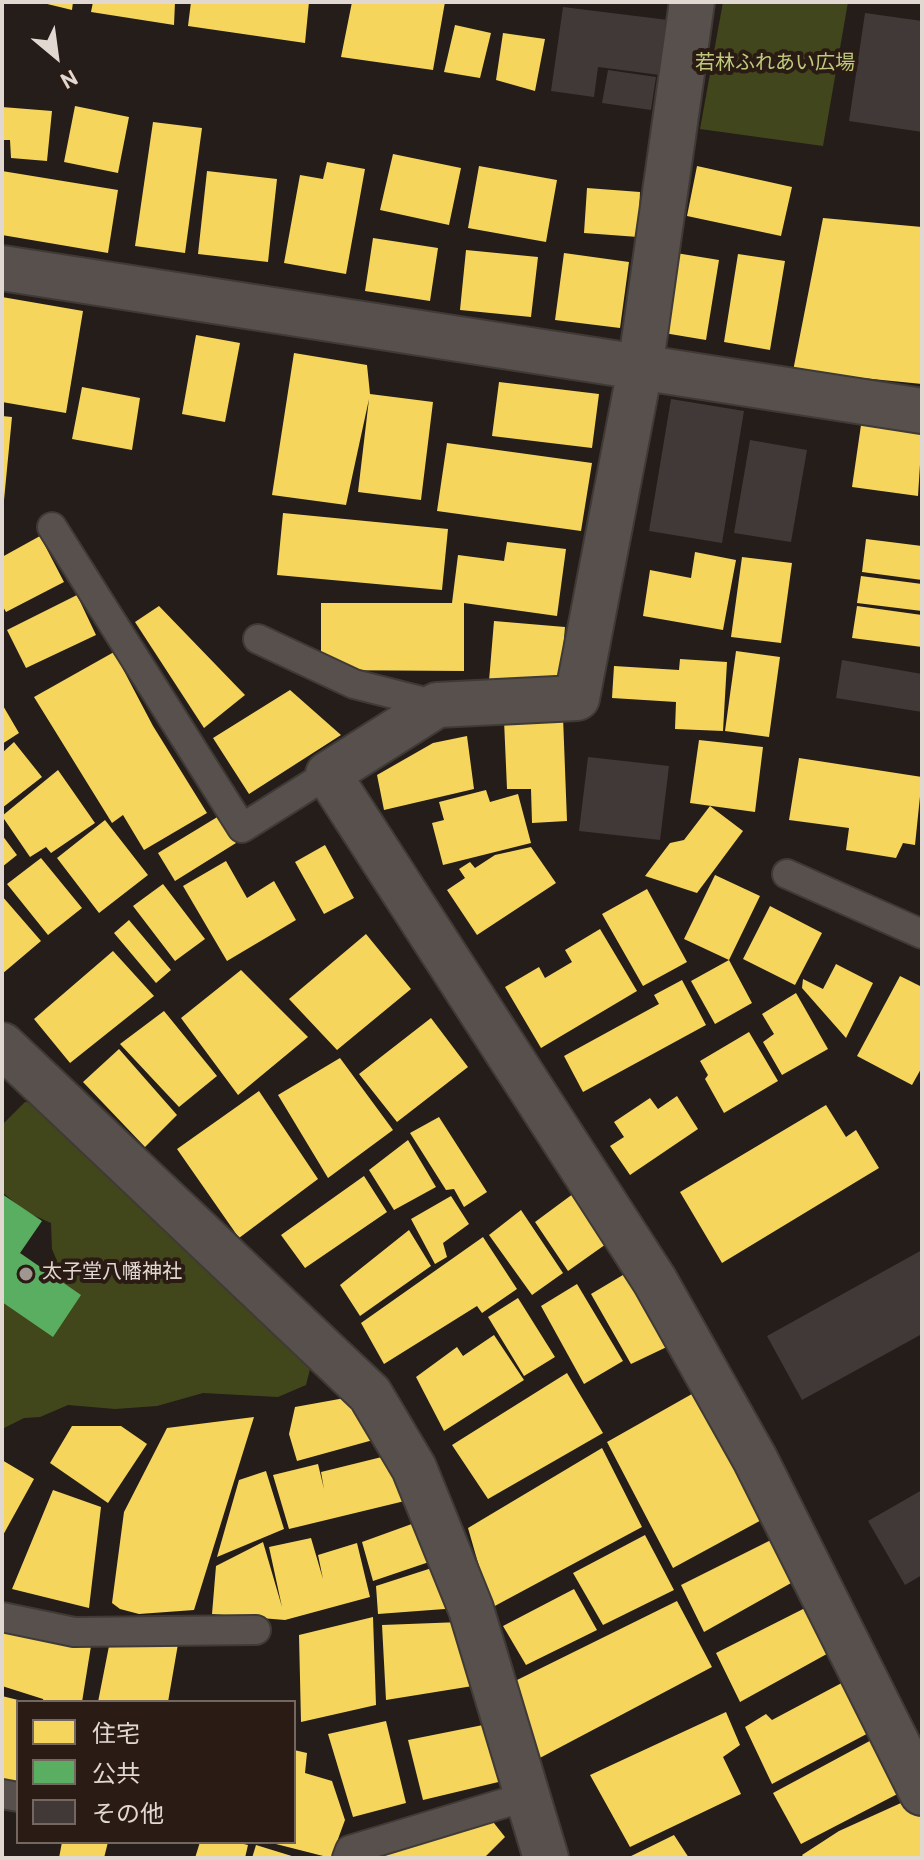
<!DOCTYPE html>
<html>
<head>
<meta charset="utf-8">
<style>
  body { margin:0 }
  #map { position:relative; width:924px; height:1860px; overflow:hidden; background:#251d19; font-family:Overpass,"Noto Sans JP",sans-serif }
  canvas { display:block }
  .frame { position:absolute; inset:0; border:4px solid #e2d8d2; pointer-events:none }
  .legend { position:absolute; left:16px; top:1700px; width:280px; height:144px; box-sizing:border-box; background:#2a1c14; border:2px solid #746760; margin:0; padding:10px 14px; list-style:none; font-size:24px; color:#e2d8d2 }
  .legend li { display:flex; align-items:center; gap:16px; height:40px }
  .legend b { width:40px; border:2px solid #746760 }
  .north { position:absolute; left:16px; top:16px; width:80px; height:80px; -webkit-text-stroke:6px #2a1c14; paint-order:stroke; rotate:151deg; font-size:22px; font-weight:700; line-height:32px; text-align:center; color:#e2d8d2 }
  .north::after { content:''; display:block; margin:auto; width:28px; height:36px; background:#e2d8d2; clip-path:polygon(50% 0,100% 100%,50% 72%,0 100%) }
</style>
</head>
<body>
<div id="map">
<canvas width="924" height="1860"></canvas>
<div class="frame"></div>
<ul class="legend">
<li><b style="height:22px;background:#f6d55c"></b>住宅</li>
<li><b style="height:22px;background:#5aae61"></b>公共</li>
<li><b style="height:22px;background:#403938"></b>その他</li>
</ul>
<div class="north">N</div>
</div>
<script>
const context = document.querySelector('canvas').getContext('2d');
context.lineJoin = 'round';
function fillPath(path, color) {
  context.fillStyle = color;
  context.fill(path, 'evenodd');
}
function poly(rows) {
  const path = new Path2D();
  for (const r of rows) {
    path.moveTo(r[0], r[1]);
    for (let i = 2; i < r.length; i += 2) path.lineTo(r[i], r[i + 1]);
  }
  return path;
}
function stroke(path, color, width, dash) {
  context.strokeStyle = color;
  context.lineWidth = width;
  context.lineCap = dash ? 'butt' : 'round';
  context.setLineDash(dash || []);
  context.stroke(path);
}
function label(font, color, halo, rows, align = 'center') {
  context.font = font + ' Overpass,"Noto Sans JP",sans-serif';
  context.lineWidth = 8;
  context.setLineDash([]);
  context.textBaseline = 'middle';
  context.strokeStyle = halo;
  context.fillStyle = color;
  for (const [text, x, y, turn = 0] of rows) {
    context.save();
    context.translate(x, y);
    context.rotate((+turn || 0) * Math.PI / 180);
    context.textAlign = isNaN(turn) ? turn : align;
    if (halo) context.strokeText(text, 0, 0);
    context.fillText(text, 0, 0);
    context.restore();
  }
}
fillPath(poly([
  [723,2,848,2,823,146,700,129]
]), '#42461d');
fillPath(poly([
  [25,1102,47,1104,275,1316,291,1349,310,1369,306,1385,278,1397,203,1393,157,1406,115,1409,68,1405,40,1417,24,1418,2,1429,2,1297,25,1298,57,1261,52,1249,51,1223,26,1212,2,1192,2,1125]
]), '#42471b');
fillPath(poly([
  [39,2,73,2,72,10],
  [93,2,175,2,174,25,91,12],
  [191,2,309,2,305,43,188,26],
  [352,2,445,2,433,70,341,57],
  [455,25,491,33,480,78,444,72],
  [503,33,545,39,535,91,496,80],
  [75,106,129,117,118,173,64,162],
  [2,107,52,111,47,161,11,158,10,140,2,140],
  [153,122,202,128,185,253,135,246],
  [393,154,461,168,449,225,380,210],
  [327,162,365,169,346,274,284,263,300,175,323,179],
  [479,166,557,180,546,242,468,228],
  [697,166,792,187,781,236,687,216],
  [2,171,118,190,108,253,2,235],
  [207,171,277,179,268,262,198,254],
  [587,188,640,192,638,237,584,233],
  [823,218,922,227,922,384,793,371],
  [373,238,438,248,430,301,365,291],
  [466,250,538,257,531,317,460,310],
  [564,253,629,262,620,328,555,320],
  [676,253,719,260,706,340,664,333],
  [738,254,785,261,770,350,724,342],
  [2,297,83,311,66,413,2,402],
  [196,335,240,343,225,422,182,414],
  [294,353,367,365,370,394,433,402,421,500,358,492,369,399,346,505,272,495],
  [499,382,599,394,592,448,492,436],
  [82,387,140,398,132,450,72,439],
  [2,416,12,417,4,500,2,500],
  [861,425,922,433,918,496,852,487],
  [447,443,592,463,581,531,437,511],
  [283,513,448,529,442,590,277,575],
  [40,536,64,582,6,612,2,605,2,557],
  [866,539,922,546,922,580,862,572],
  [507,542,566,549,557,616,464,603,464,671,321,670,321,603,452,603,458,555,504,561],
  [695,552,736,560,723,630,643,616,650,570,691,578],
  [742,557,792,563,781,643,731,637],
  [861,576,922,584,922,611,857,603],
  [77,595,96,635,26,668,7,630],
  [159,606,245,695,204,728,135,622],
  [857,606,922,615,922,647,852,638],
  [494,621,565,627,560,687,489,681],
  [736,651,780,657,769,737,725,731],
  [114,652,153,726,207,813,144,850,123,815,112,823,34,697],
  [680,659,727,662,723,731,675,729,676,702,612,698,614,666,679,670],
  [290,690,341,735,249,794,213,738],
  [2,704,19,733,2,744],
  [563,717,567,821,532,823,531,789,507,789,504,720],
  [467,736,474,789,384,810,377,775,433,743],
  [699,740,763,747,755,812,690,803],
  [14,742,42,777,2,808,2,753],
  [799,758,922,777,915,845,903,843,896,858,846,850,849,828,789,820],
  [58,770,95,823,51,853,46,847,30,857,2,816],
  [486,790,490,802,518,794,531,843,443,865,432,823,444,820,439,802],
  [710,806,743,831,697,893,645,876,670,843,684,840],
  [219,816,236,843,175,881,158,853],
  [105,820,148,875,99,913,57,858],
  [2,835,17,855,2,867],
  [325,845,354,898,324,914,295,862],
  [531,847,556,883,477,935,447,890,465,878,459,869,470,862,475,868,495,855],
  [41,858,82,908,48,935,7,884],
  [226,861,247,898,274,881,296,920,227,961,183,886],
  [715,875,760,896,729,960,684,939],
  [163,884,205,939,175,961,133,906],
  [647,889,687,962,643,986,602,914],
  [2,896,41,941,2,974],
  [770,906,822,933,795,985,743,959],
  [129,920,171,970,156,983,114,933],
  [600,929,637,991,541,1048,505,987,539,967,545,978,572,962,565,950],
  [366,934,411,989,337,1050,289,999],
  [113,951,154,996,70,1063,34,1019],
  [729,960,752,1003,715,1024,691,981],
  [836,964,873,983,846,1038,802,988,803,979,823,989],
  [241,970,308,1037,238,1095,181,1018],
  [900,976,922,987,922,1067,912,1085,857,1056],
  [682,980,706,1025,583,1092,564,1056,659,1004,654,995],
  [796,993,828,1049,782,1075,763,1042,774,1034,762,1014],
  [164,1011,217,1076,179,1107,120,1044],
  [431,1018,468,1067,397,1122,359,1074],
  [749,1032,778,1081,724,1113,705,1079,708,1075,700,1061],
  [119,1049,177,1115,145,1147,83,1082],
  [340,1058,393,1130,328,1178,278,1095],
  [259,1091,318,1179,239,1238,177,1149],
  [677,1096,698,1129,630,1175,610,1146,624,1137,614,1122,650,1098,658,1109],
  [826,1105,846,1137,856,1130,879,1168,722,1263,680,1192],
  [439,1117,487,1192,464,1207,454,1189,446,1190,410,1133],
  [408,1140,436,1187,394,1210,369,1170],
  [364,1176,387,1212,305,1268,281,1235],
  [585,1185,616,1237,568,1271,535,1222],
  [451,1196,469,1224,443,1243,447,1257,435,1264,411,1219],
  [521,1210,563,1273,532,1295,489,1235],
  [409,1230,431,1266,360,1316,340,1285],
  [483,1237,517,1289,482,1313,477,1306,384,1364,361,1323],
  [633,1269,673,1344,631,1364,591,1294],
  [577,1284,623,1361,584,1384,541,1306],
  [518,1298,555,1357,524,1376,488,1317],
  [494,1335,524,1380,444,1431,416,1377,457,1347,463,1356],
  [567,1373,603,1433,488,1499,452,1445],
  [699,1390,767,1517,673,1568,607,1442],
  [356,1396,384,1437,297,1461,289,1434,295,1407],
  [254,1417,194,1610,139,1614,120,1609,112,1603,124,1512,167,1428],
  [72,1426,121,1426,147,1444,108,1503,50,1463],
  [602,1448,642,1527,491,1608,468,1528],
  [398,1453,413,1499,289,1529,273,1475,318,1464,324,1489,321,1472],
  [2,1460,34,1479,2,1537],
  [266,1471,284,1529,217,1557,239,1480],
  [53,1490,101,1507,89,1608,12,1589],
  [420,1521,432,1561,373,1581,362,1542],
  [645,1535,674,1590,603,1625,573,1573],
  [777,1537,800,1578,704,1632,681,1585],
  [311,1538,323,1579,318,1555,357,1543,370,1597,285,1620,212,1614,216,1566,263,1542,282,1607,269,1547],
  [438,1566,458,1608,378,1614,376,1586],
  [574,1589,597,1630,526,1665,503,1626],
  [677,1601,712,1667,536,1760,513,1682],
  [811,1605,834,1650,740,1702,716,1653],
  [373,1617,376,1705,301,1722,299,1635],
  [461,1622,479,1685,386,1700,382,1625],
  [2,1630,91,1646,82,1702,44,1702,43,1699,2,1686],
  [178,1644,168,1702,98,1702,109,1646],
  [851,1678,878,1728,772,1784,745,1727,766,1714,772,1720],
  [2,1696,18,1700,18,1783,2,1780],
  [726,1712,740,1745,723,1757,741,1794,630,1847,590,1775],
  [386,1721,406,1803,353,1817,328,1734],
  [493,1723,511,1779,423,1800,408,1740],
  [879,1736,909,1788,801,1844,773,1793],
  [294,1750,307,1753,305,1773,332,1781,345,1820,331,1858,272,1843,294,1842],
  [912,1798,922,1816,922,1858,804,1858,802,1855,839,1831],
  [490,1818,505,1837,484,1858,371,1858],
  [674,1835,689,1858,627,1858],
  [62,1842,108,1842,104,1858,59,1858],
  [200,1842,235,1842,248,1845,245,1858,195,1858],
  [256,1845,295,1857,295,1858,252,1858]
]), '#f6d55c');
fillPath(poly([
  [2,1194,42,1221,20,1253,81,1295,53,1337,2,1302]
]), '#5aae61');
fillPath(poly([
  [563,7,668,20,660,75,598,67,594,97,551,91],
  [865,13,922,21,922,132,849,121],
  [608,70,656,77,651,110,602,103],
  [671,399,744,411,722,543,649,531],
  [750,440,807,450,791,542,734,533],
  [842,660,922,674,922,712,836,698],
  [588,757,669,766,660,840,579,831],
  [922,1250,922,1334,802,1400,767,1336],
  [922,1490,922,1575,905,1585,868,1521]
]), '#403938');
const service = poly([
  [52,527,242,828,328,774],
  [258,639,354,684,437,705],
  [787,874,922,934],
  [2,1617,74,1632,256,1630],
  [2,1794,18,1797],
  [347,1858,350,1850,528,1796]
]);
const minor = poly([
  [692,2,640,369,577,698,437,705,328,774,655,1281,755,1459,922,1793],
  [2,268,922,411],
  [2,1045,370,1394,414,1468,471,1609,546,1858]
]);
stroke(service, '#403a36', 32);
stroke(minor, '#403a36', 48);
stroke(service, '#57504c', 28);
stroke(minor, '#57504c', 44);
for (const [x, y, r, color] of [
  [26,1274,8,"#a09791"]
]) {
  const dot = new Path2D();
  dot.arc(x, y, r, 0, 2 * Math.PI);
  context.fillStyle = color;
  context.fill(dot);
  stroke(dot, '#2a1c14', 3);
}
label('20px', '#c0ca7c', '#2a1c14', [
  ["若林ふれあい広場",775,65]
]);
label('20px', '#e2d8d2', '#2a1c14', [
  ["太子堂八幡神社",42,1274]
], 'left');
</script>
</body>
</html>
